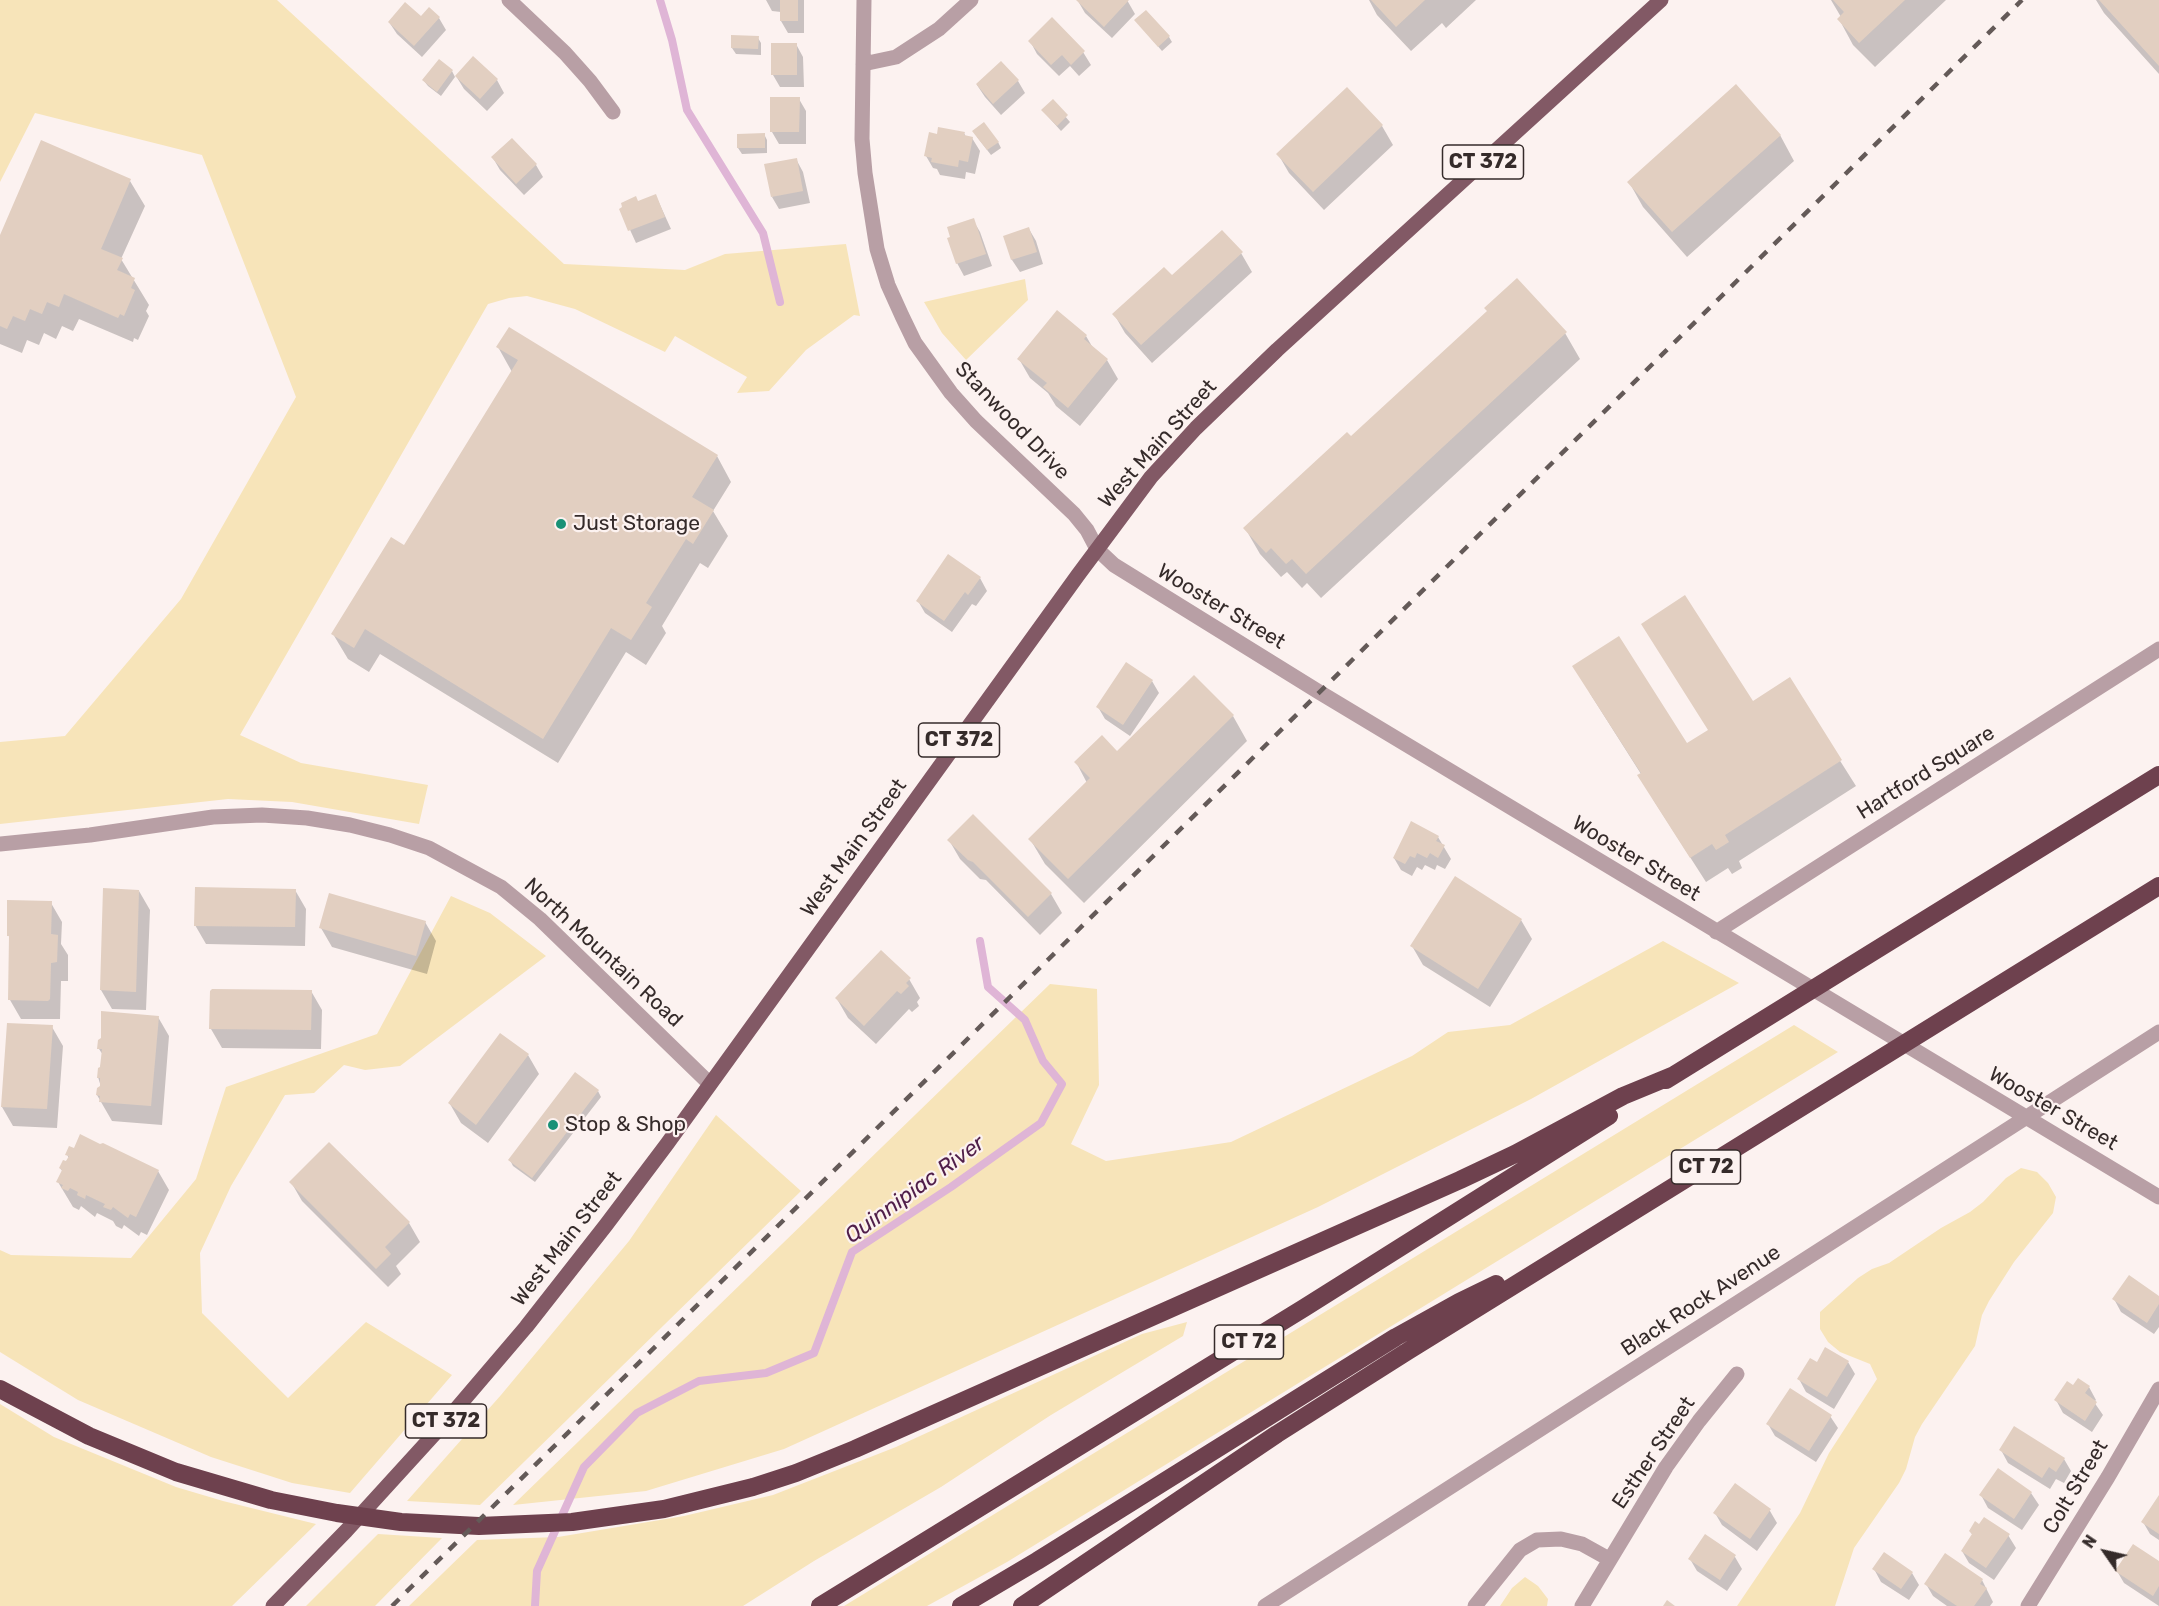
<!DOCTYPE html>
<html>
<head>
<meta charset="utf-8">
<style>
  body { margin:0 }
  #map { position:relative; width:2159px; height:1606px; overflow:hidden; background:#fcf2f0; font-family:Rubik,sans-serif }
  canvas { display:block }
  .north { position:absolute; left:2075px; top:1522px; width:60px; height:60px; -webkit-text-stroke:4px #fcf2f0; paint-order:stroke; rotate:304deg; font-size:16px; font-weight:700; line-height:24px; text-align:center; color:#352b2a }
  .north::after { content:''; display:block; margin:auto; width:21px; height:27px; background:#352b2a; clip-path:polygon(50% 0,100% 100%,50% 72%,0 100%) }
</style>
</head>
<body>
<div id="map">
<canvas width="2159" height="1606"></canvas>
<div class="north">N</div>
</div>
<script>
const context = document.querySelector('canvas').getContext('2d');
context.lineJoin = 'round';
function fillPath(path, color) {
  context.fillStyle = color;
  context.fill(path, 'evenodd');
}
function poly(rows) {
  const path = new Path2D();
  for (const r of rows) {
    path.moveTo(r[0], r[1]);
    for (let i = 2; i < r.length; i += 2) path.lineTo(r[i], r[i + 1]);
  }
  return path;
}
function stroke(path, color, width, dash) {
  context.strokeStyle = color;
  context.lineWidth = width;
  context.lineCap = dash ? 'butt' : 'round';
  context.setLineDash(dash || []);
  context.stroke(path);
}
function label(font, color, halo, rows, align = 'center') {
  context.font = font + ' Rubik,sans-serif';
  context.lineWidth = 4.5;
  context.setLineDash([]);
  context.textBaseline = 'middle';
  context.strokeStyle = halo;
  context.fillStyle = color;
  for (const [text, x, y, turn = 0] of rows) {
    context.save();
    context.translate(x, y);
    context.rotate((+turn || 0) * Math.PI / 180);
    context.textAlign = isNaN(turn) ? turn : align;
    if (halo) context.strokeText(text, 0, 0);
    context.fillText(text, 0, 0);
    context.restore();
  }
}
fillPath(poly([
  [0,0,277,0,564,264,685,270,725,254,846,244,860,316,854,315,806,350,769,391,737,393,747,377,675,336,665,352,575,309,527,296,509,298,488,304,240,735,301,763,428,785,419,824,292,802,228,799,0,824,0,742,65,736,181,599,296,397,202,155,35,113,0,182],
  [1025,279,1028,300,966,360,942,333,924,302],
  [451,896,490,913,546,956,400,1066,365,1070,344,1065,314,1093,285,1095,231,1186,200,1253,202,1313,288,1398,366,1322,452,1375,350,1493,292,1483,211,1457,78,1400,0,1352,0,1250,11,1255,131,1258,196,1179,226,1087,377,1034],
  [1663,941,1739,983,1531,1099,1318,1207,784,1449,646,1491,513,1505,1050,984,1097,989,1099,1085,1071,1144,1106,1161,1231,1142,1412,1056,1448,1032,1510,1025],
  [1794,1025,1838,1052,1007,1562,927,1606,844,1606],
  [716,1115,801,1191,480,1505,407,1501,501,1395,629,1241],
  [2021,1168,2037,1172,2048,1183,2056,1197,2053,1213,2014,1262,1989,1301,1982,1315,1975,1346,1922,1424,1915,1437,1906,1469,1899,1483,1854,1548,1835,1606,1737,1606,1800,1513,1829,1453,1877,1379,1870,1364,1840,1352,1828,1342,1820,1329,1820,1312,1858,1278,1872,1269,1889,1263,1941,1228,1970,1212,1983,1202,2006,1178],
  [1187,1322,1183,1336,1051,1415,941,1487,814,1561,743,1606,409,1606,477,1540,558,1537,684,1516,773,1495,896,1447,1142,1334],
  [0,1404,54,1437,176,1487,223,1501,316,1524,232,1606,0,1606],
  [378,1534,442,1538,375,1606,306,1606],
  [1525,1577,1538,1586,1548,1599,1547,1606,1500,1606,1512,1588]
]), '#f7e4b9');
fillPath(poly([
  [766,0,804,0,804,33,788,33,781,21,781,12,772,11],
  [1127,0,1135,14,1112,38,1085,13,1078,1],
  [1369,0,1476,0,1446,28,1442,23,1411,51,1377,15],
  [1831,0,1946,0,1875,67,1853,45,1839,19,1841,17],
  [2096,0,2159,0,2159,74,2104,13],
  [421,18,439,18,446,30,422,57,397,34,389,22],
  [1136,21,1169,37,1172,42,1162,51],
  [758,38,761,43,761,55,736,54,732,48],
  [1030,41,1083,52,1091,65,1079,76,1070,66,1059,76,1037,54],
  [796,44,803,57,804,87,780,87,773,75],
  [439,61,452,71,455,77,441,96,428,86,424,81],
  [456,76,497,80,504,93,487,111,464,89],
  [1018,81,1025,93,1001,115,985,97,977,85],
  [1347,89,1382,126,1393,145,1324,210,1289,173,1278,154],
  [799,99,806,111,806,144,779,144,772,132],
  [1053,102,1070,122,1061,131,1043,111],
  [964,133,966,137,972,138,980,151,975,174,966,172,965,179,940,175,937,169,933,168,926,156,938,135],
  [764,134,767,140,767,153,742,154,738,148],
  [1780,135,1794,161,1687,257,1643,207,1629,182],
  [977,137,998,142,1001,148,991,155],
  [493,158,536,165,543,177,524,195,500,170],
  [796,159,803,172,810,203,779,209,772,197],
  [130,181,145,206,121,259,149,305,146,311,149,316,138,340,134,338,133,342,79,319,73,331,62,326,56,339,44,333,39,345,27,340,22,353,0,344,0,239],
  [656,196,671,229,636,243,621,210],
  [973,220,980,232,992,266,964,276,957,263],
  [1029,229,1036,241,1043,264,1020,272,1012,260,1005,237],
  [1241,253,1252,272,1152,363,1125,333,1114,314,1172,278],
  [1565,333,1580,359,1321,598,1307,583,1302,588,1287,572,1281,577,1260,554,1245,528,1351,438],
  [1086,336,1093,348,1107,360,1118,379,1080,426,1056,406,1048,393,1030,378,1019,359],
  [498,347,717,456,731,482,713,511,728,536,708,568,700,563,662,626,666,633,646,665,626,652,558,763,380,654,369,672,348,659,333,634,404,547,512,372],
  [980,578,987,591,976,606,972,604,952,632,925,613,918,601],
  [1789,680,1856,786,1739,861,1742,868,1732,874,1728,868,1706,882,1654,801,1641,774,1589,692,1687,745],
  [1152,681,1159,693,1130,736,1105,719,1098,707],
  [1233,716,1247,741,1084,903,1045,864,1030,839,1087,783,1076,762,1117,753],
  [1438,837,1451,859,1445,869,1437,865,1435,870,1425,865,1422,870,1417,867,1412,876,1401,870,1394,858],
  [949,840,1051,894,1062,913,1040,935,986,880,980,879,960,859],
  [295,890,306,909,305,946,206,944,195,925],
  [139,891,150,910,146,1010,112,1009,101,990],
  [51,903,62,922,61,944,68,955,68,981,61,981,60,1019,21,1019,10,1000,11,940,8,935],
  [1521,920,1532,939,1490,1007,1423,965,1412,946],
  [425,922,436,941,427,974,332,947,321,928],
  [909,979,920,998,917,1002,919,1006,912,1012,909,1009,876,1044,848,1018,837,999],
  [311,991,322,1010,321,1049,222,1048,211,1029],
  [158,1017,169,1036,162,1125,112,1121,97,1095,101,1087,98,1077,103,1055,99,1049],
  [52,1027,63,1046,57,1128,13,1126,2,1107],
  [528,1055,539,1074,488,1143,461,1123,450,1104],
  [598,1091,601,1097,535,1182,513,1166,510,1160],
  [67,1155,158,1171,169,1190,147,1235,141,1232,139,1236,124,1225,122,1229,116,1226,113,1221,97,1213,95,1217,81,1206,79,1210,73,1207,58,1182,63,1172,60,1168,69,1158],
  [291,1182,409,1223,420,1242,396,1266,401,1274,388,1287,302,1201],
  [2159,1298,2159,1327,2154,1334,2121,1312,2114,1299],
  [1848,1362,1855,1374,1834,1409,1806,1392,1799,1379,1817,1364],
  [2089,1387,2096,1400,2094,1402,2103,1415,2092,1432,2063,1413,2056,1400,2073,1388],
  [1830,1416,1838,1428,1816,1462,1775,1436,1768,1424],
  [2001,1450,2064,1459,2071,1471,2064,1483,2056,1479,2050,1489,2008,1463],
  [1735,1485,1770,1511,1777,1523,1757,1551,1722,1525,1715,1513],
  [2031,1493,2039,1505,2022,1530,1988,1508,1981,1495],
  [2159,1498,2159,1540,2150,1534,2143,1522],
  [1979,1526,2008,1535,2016,1548,1994,1580,1969,1563,1962,1551,1973,1536,1970,1531],
  [1705,1536,1735,1557,1742,1569,1727,1591,1697,1571,1690,1559],
  [1945,1555,1982,1580,1993,1602,1990,1606,1947,1606,1933,1596,1926,1584],
  [2159,1563,2159,1606,2124,1583,2117,1571],
  [1874,1569,1912,1573,1919,1585,1909,1600,1881,1582]
]), '#0003');
stroke(poly([
  [660,0,672,40,687,110,763,233,780,302],
  [535,1606,537,1571,584,1467,637,1413,699,1381,766,1373,814,1353,852,1252,951,1187,1041,1123,1062,1084,1043,1061,1025,1020,988,987,980,941]
]), '#dfb5d6', 8);
fillPath(poly([
  [780,0,798,0,798,21,780,21],
  [1076,0,1129,0,1104,27],
  [1371,0,1425,0,1396,27],
  [1833,0,1905,0,1859,43,1837,19,1844,12],
  [2099,0,2159,0,2159,66],
  [405,2,421,16,429,7,440,17,414,46,388,22],
  [1146,10,1170,36,1158,47,1134,20],
  [1052,17,1085,51,1071,65,1062,55,1051,65,1028,41],
  [731,35,759,36,758,49,731,48],
  [771,43,797,43,797,75,771,75],
  [473,56,498,79,480,99,455,76],
  [439,59,453,70,437,92,422,80],
  [1001,61,1019,80,993,104,976,84],
  [1736,84,1781,135,1672,232,1627,182],
  [1347,87,1383,125,1313,192,1276,154],
  [770,97,800,97,799,132,770,132],
  [1053,99,1068,115,1057,126,1041,110],
  [984,122,999,142,987,150,972,131],
  [938,127,965,132,964,135,973,137,968,162,959,160,958,167,931,162,932,158,924,156,929,132,937,134],
  [765,133,765,148,737,148,737,134],
  [512,138,537,164,516,184,491,157],
  [41,140,131,179,101,249,123,258,117,270,135,278,131,288,135,290,124,316,120,314,118,318,64,294,59,307,47,302,42,314,30,309,25,321,13,316,7,329,0,326,0,235],
  [797,158,803,191,771,197,764,164],
  [656,194,665,217,628,231,619,209,622,207,621,203,636,196,638,201],
  [974,218,986,254,956,264,947,238,950,237,947,227],
  [1029,227,1037,252,1011,260,1003,236],
  [1222,230,1243,252,1141,345,1112,314,1164,267,1172,275],
  [1517,278,1567,332,1306,574,1292,559,1286,564,1271,548,1266,553,1243,528,1347,432,1351,436,1487,311,1484,308],
  [1057,310,1087,335,1084,339,1108,359,1068,408,1043,387,1047,383,1017,359],
  [509,327,718,455,692,497,714,510,693,544,686,539,646,603,652,607,631,640,611,628,543,739,365,629,354,648,331,634,391,537,404,545,518,360,496,347],
  [948,554,981,577,968,595,965,592,944,621,916,601],
  [1685,595,1753,701,1790,677,1842,760,1725,835,1729,842,1716,850,1712,844,1690,858,1637,775,1641,773,1572,666,1619,636,1687,743,1708,730,1641,624],
  [1126,662,1153,680,1123,725,1096,707],
  [1194,675,1234,715,1068,879,1028,839,1090,778,1074,762,1102,735,1117,751],
  [973,814,1052,893,1028,917,973,862,968,860,947,840],
  [1411,821,1439,836,1436,841,1445,845,1438,858,1430,853,1427,858,1417,853,1415,858,1410,856,1405,864,1393,858],
  [1455,876,1522,919,1478,989,1410,946],
  [195,887,296,889,295,927,194,926],
  [103,888,139,890,136,992,100,990],
  [329,893,426,921,416,956,319,928],
  [7,900,52,901,51,934,58,935,57,962,51,963,50,999,48,1001,8,1000,9,936,7,936],
  [881,950,911,978,906,983,909,986,901,994,897,991,864,1026,835,998],
  [212,989,312,990,311,1030,209,1029,210,991],
  [101,1011,159,1016,151,1106,99,1102,100,1096,96,1095,97,1088,100,1086,100,1078,97,1078,98,1068,100,1067,102,1049,97,1049,98,1040,101,1038],
  [7,1023,53,1025,47,1109,1,1107],
  [500,1033,529,1054,476,1125,448,1103],
  [575,1072,599,1090,532,1178,508,1160],
  [80,1134,100,1144,103,1143,159,1170,136,1217,130,1214,128,1218,113,1207,111,1210,103,1207,105,1204,86,1195,85,1199,77,1195,78,1192,70,1188,68,1191,61,1188,63,1185,56,1182,62,1170,59,1168,63,1160,66,1161,69,1156,65,1155,69,1146,74,1148],
  [329,1142,410,1222,385,1247,391,1254,376,1269,289,1182],
  [2129,1275,2159,1296,2159,1304,2147,1323,2112,1299],
  [1825,1347,1849,1361,1827,1397,1797,1379,1810,1358,1817,1362],
  [2078,1378,2090,1386,2085,1393,2097,1402,2085,1421,2054,1400,2067,1381,2073,1385],
  [1790,1388,1832,1415,1809,1451,1766,1424],
  [2014,1426,2065,1458,2056,1472,2049,1467,2042,1478,1999,1450],
  [1998,1468,2032,1492,2014,1519,1979,1495],
  [1735,1483,1771,1509,1750,1539,1713,1513],
  [2159,1495,2159,1534,2141,1522],
  [1984,1517,2010,1534,1986,1568,1961,1551,1972,1534,1969,1531,1975,1521,1979,1524],
  [1705,1534,1736,1555,1720,1580,1688,1559],
  [2133,1544,2159,1561,2159,1586,2153,1596,2115,1571],
  [1884,1552,1913,1572,1901,1589,1872,1569],
  [1945,1553,1983,1579,1980,1584,1987,1588,1974,1606,1957,1606,1924,1584],
  [1667,1600,1675,1606,1663,1606]
]), '#e2cfc1');
stroke(poly([
  [509,0,565,53,590,81,613,112],
  [864,0,862,139,865,173,877,249,888,285,902,316,915,343,951,393,976,421,1074,514,1087,530,1097,549,1114,565,1319,692,2159,1197],
  [863,64,896,57,939,29,971,0],
  [0,844,90,835,213,817,262,815,307,818,350,825,390,835,429,848,501,887,540,919,710,1084],
  [1716,932,2159,649],
  [1265,1606,2159,1032],
  [1475,1606,1520,1550,1537,1540,1561,1539,1582,1544,1609,1559],
  [1582,1606,1666,1467,1699,1421,1737,1374],
  [2028,1606,2108,1477,2159,1389]
]), '#b89fa5', 15);
stroke(poly([
  [273,1606,346,1531,439,1429,526,1327,606,1225,667,1144,1078,575,1151,477,1196,428,1277,350,1661,0]
]), '#825965', 15);
stroke(poly([
  [1666,1080,2159,775],
  [0,1389,89,1436,176,1472,271,1500,337,1513,401,1522,479,1526,572,1522,664,1509,753,1487,796,1473,855,1449,1460,1180,1515,1154,1623,1096,1674,1075],
  [820,1606,1304,1308,1609,1116],
  [961,1606,1037,1561,1396,1337,1459,1302,1496,1284],
  [1022,1606,1277,1434,1408,1351,2159,886]
]), '#6e414e', 18);
stroke(poly([
  [392,1606,2022,0]
]), '#645a58', 4.5, [10, 10]);
for (const [x, y, r, color] of [
  [561,524,6,"#199176"],
  [553,1125,6,"#199176"]
]) {
  const dot = new Path2D();
  dot.arc(x, y, r, 0, 2 * Math.PI);
  context.fillStyle = color;
  context.fill(dot);
  stroke(dot, '#fcf2f0', 2);
}
for (const [x, y, w] of [
  [1483,162,81],
  [959,740,81],
  [1706,1167,69],
  [1249,1342,69],
  [446,1421,81]
]) {
  const box = new Path2D();
  box.roundRect(x - w / 2, y - 17, w, 34, 4.5);
  context.fillStyle = '#fcf2f0';
  context.fill(box);
  stroke(box, '#352b2a', 1.5);
}
label('bold 20px', '#352b2a', null, [
  ["CT 372",1483,162],
  ["CT 372",959,740],
  ["CT 72",1706,1167],
  ["CT 72",1249,1342],
  ["CT 372",446,1421]
]);
label('21px', '#352b2a', '#fcf2f0', [
  ["Stanwood Drive",1012,421,46],
  ["West Main Street",1158,444,-48],
  ["Wooster Street",1221,607,31],
  ["Hartford Square",1926,773,-32],
  ["West Main Street",854,848,-54],
  ["Wooster Street",1636,859,31],
  ["North Mountain Road",603,953,43],
  ["Wooster Street",2053,1109,30],
  ["West Main Street",567,1239,-52],
  ["Black Rock Avenue",1701,1301,-33],
  ["Esther Street",1654,1453,-56],
  ["Colt Street",2076,1487,-59]
]);
label('21px', '#352b2a', '#fcf2f0', [
  ["Just Storage",573,524],
  ["Stop & Shop",565,1125]
], 'left');
label('italic 22px', '#501e49', '#fcf2f0', [
  ["Quinnipiac River",915,1190,-36]
]);
</script>
</body>
</html>
